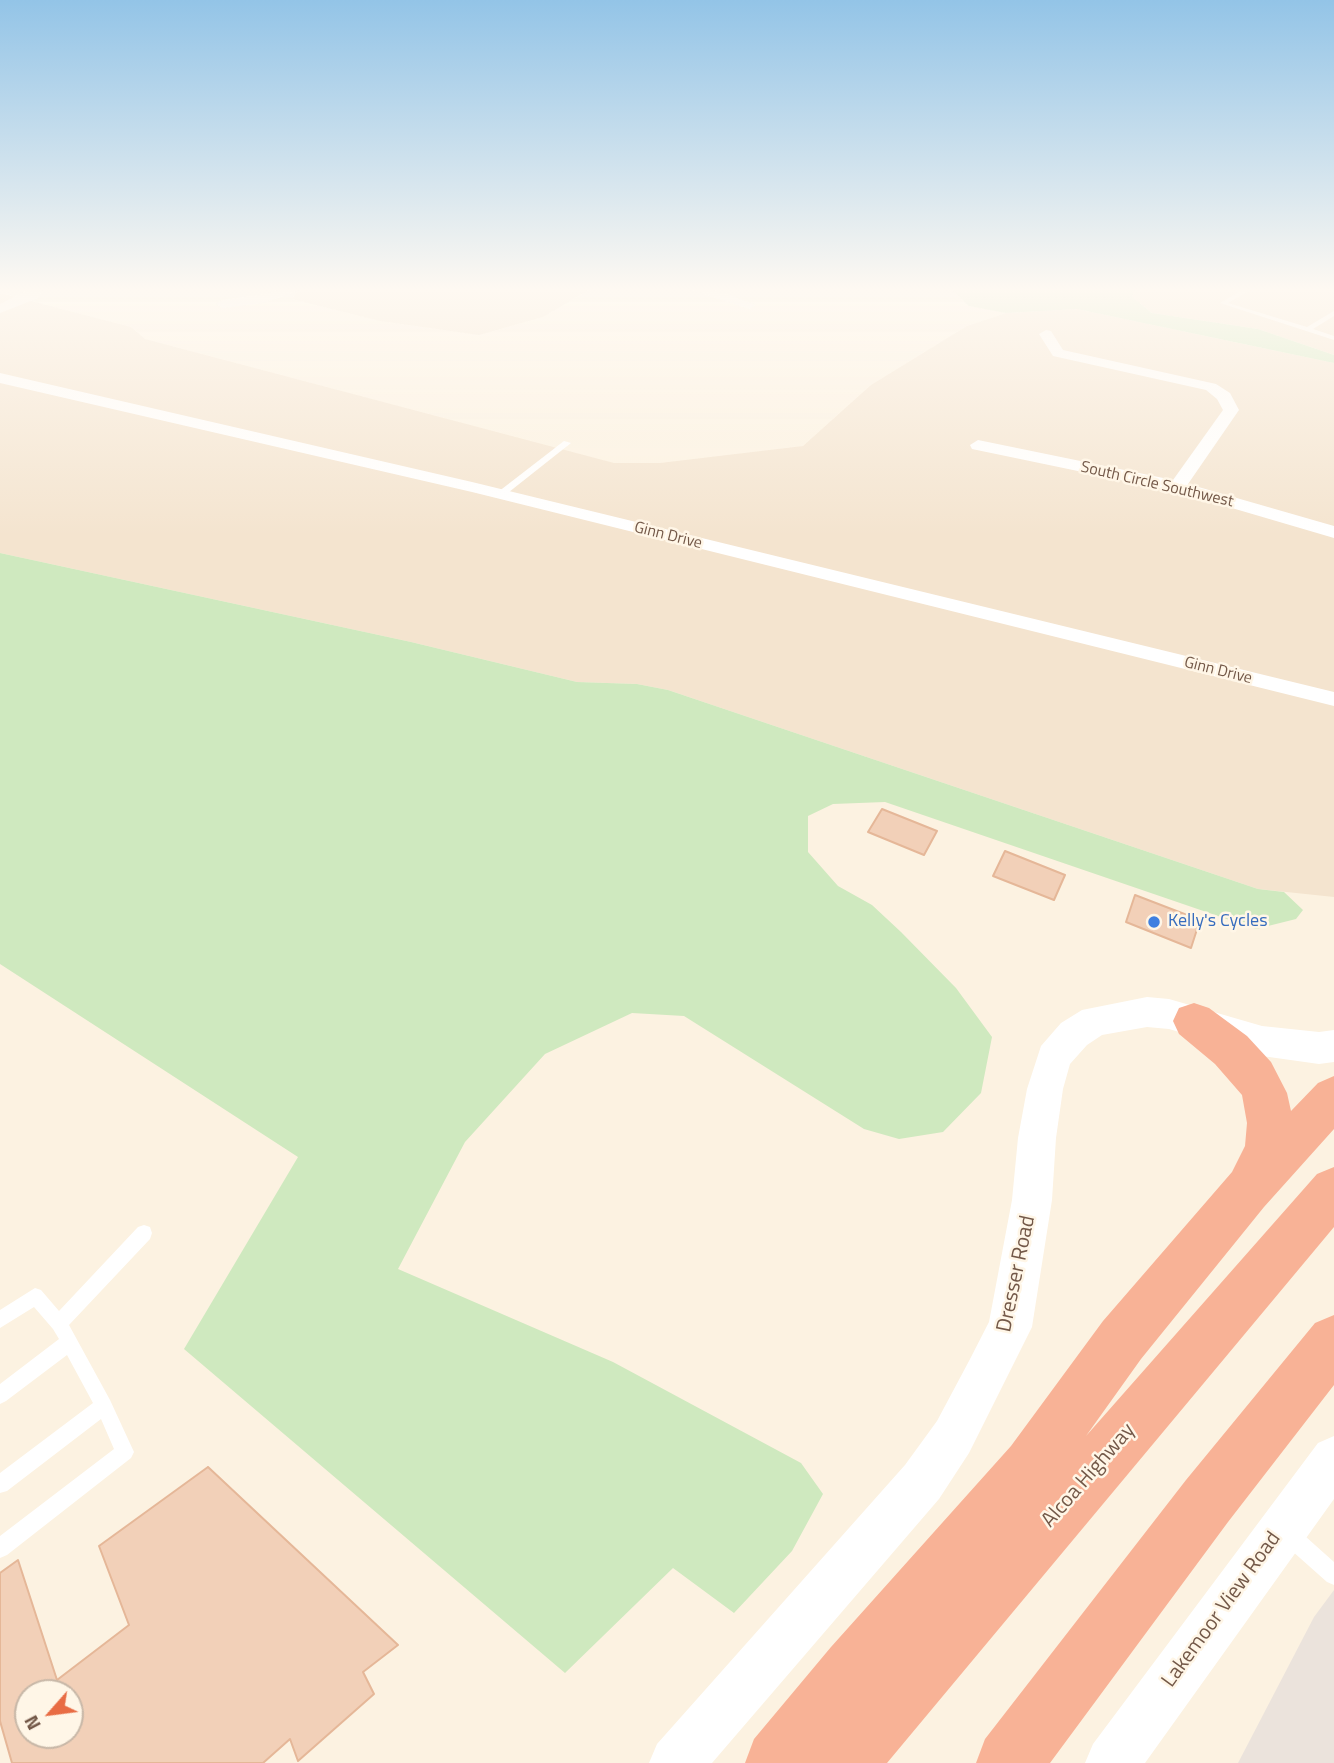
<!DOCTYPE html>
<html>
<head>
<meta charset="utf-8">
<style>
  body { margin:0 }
  #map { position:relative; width:1334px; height:1763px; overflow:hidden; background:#fcf2e1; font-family:"Titillium Web",sans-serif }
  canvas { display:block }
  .north { position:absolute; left:14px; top:1679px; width:70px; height:70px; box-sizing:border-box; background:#fff6e7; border:2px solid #c7b7a7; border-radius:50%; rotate:242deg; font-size:19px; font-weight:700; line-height:28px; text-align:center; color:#735848 }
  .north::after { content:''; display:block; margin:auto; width:24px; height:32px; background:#e86c44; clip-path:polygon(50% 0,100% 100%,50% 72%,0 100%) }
</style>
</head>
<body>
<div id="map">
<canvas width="1334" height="1763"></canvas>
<div class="north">N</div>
</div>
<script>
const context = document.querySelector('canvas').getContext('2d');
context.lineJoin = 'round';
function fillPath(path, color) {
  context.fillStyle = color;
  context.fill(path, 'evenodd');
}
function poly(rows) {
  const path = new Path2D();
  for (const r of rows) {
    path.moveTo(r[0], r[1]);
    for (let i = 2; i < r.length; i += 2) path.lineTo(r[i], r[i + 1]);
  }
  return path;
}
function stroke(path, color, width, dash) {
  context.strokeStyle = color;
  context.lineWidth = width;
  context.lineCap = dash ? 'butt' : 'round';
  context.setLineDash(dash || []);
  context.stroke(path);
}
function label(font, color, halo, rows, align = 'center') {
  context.font = font + ' "Titillium Web",sans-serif';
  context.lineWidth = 5;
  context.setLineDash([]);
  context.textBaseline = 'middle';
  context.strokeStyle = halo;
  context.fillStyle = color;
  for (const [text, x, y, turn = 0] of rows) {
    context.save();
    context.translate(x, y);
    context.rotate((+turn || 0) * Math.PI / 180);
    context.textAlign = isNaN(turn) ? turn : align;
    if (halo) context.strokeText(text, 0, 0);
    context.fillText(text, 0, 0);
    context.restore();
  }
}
fillPath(poly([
  [299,289,590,289,543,317,479,335,380,321,292,299],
  [1135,289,1334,289,1334,355,1258,329,1152,313,1132,297],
  [0,293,131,327,145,339,614,463,660,463,803,446,871,385,967,326,1006,313,1077,309,1334,363,1334,897,1258,889,668,690,637,684,577,682,411,642,0,553]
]), '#f4e4cf');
fillPath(poly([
  [1334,1590,1334,1763,1238,1763,1314,1617]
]), '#ebe3dc');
fillPath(poly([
  [951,289,1135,289,1132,297,1152,313,1258,329,1334,355,1334,363,1077,309,1006,313,969,306],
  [0,553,411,642,577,682,637,684,668,690,1258,889,1284,892,1303,910,1296,919,1256,929,885,802,833,804,808,816,808,852,838,886,872,905,901,932,956,988,992,1037,981,1093,943,1132,899,1139,864,1129,684,1016,632,1013,545,1054,465,1142,398,1269,613,1362,801,1463,823,1494,792,1551,734,1613,673,1568,565,1673,184,1349,298,1157,0,964]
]), '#cfe9bf');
const building = poly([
  [882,809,937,831,924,855,868,832,882,809],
  [1005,851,1065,875,1054,900,993,876,1005,851],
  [1135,895,1200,920,1191,948,1126,922,1135,895],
  [208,1467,398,1645,363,1672,374,1694,298,1761,290,1739,263,1763,12,1763,0,1721,0,1573,18,1560,57,1680,129,1625,99,1546,208,1467],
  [28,1693,70,1693,70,1735,28,1735,28,1693]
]);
fillPath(building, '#f2d0b8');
stroke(building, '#e5b798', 2);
fillPath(poly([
  [1244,289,1252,289,1228,303,1307,327,1334,311,1334,316,1313,329,1334,336,1334,340,1220,303,1244,289],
  [564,441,571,443,504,496,498,496,498,492,564,441],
  [144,1225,150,1227,152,1233,150,1239,69,1325,110,1400,134,1452,131,1458,7,1555,0,1558,0,1536,114,1449,101,1419,7,1491,0,1493,0,1473,93,1403,67,1355,6,1401,0,1404,0,1384,59,1339,53,1329,34,1307,0,1328,0,1310,35,1288,41,1290,59,1311,138,1227,144,1225],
  [1289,1526,1296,1528,1334,1562,1334,1585,1327,1582,1282,1542,1280,1535,1282,1528,1289,1526]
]), '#fff');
fillPath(poly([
  [30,289,44,289,36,299,0,313,0,304,30,289],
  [281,289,302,289,263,303,223,308,216,304,223,300,261,295,281,289],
  [690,289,711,289,756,305,749,309,690,289],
  [1046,330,1051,331,1063,350,1216,384,1230,393,1239,410,1188,484,1334,526,1334,538,1174,491,972,449,970,445,978,440,1173,480,1223,410,1217,399,1206,390,1053,356,1039,334,1046,330],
  [0,373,472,482,1334,692,1334,706,472,492,0,383,0,373]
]), '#fff');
fillPath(poly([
  [1147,997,1169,999,1262,1026,1319,1032,1334,1030,1334,1062,1319,1064,1262,1056,1169,1029,1147,1027,1102,1035,1087,1045,1070,1064,1063,1089,1056,1138,1052,1200,1032,1327,969,1453,939,1499,712,1763,649,1763,657,1744,905,1465,937,1421,969,1361,989,1322,1012,1200,1018,1138,1027,1089,1041,1046,1061,1023,1082,1010,1147,997],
  [1334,1436,1334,1499,1145,1763,1085,1763,1093,1744,1318,1443,1334,1436]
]), '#fff');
fillPath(poly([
  [1194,1003,1209,1008,1247,1036,1271,1062,1287,1093,1291,1111,1318,1083,1334,1076,1334,1129,1264,1207,1141,1359,1086,1436,1317,1174,1334,1167,1334,1227,887,1763,745,1763,754,1739,831,1647,1011,1446,1103,1321,1232,1172,1245,1146,1247,1123,1242,1095,1215,1064,1179,1034,1173,1021,1179,1008,1194,1003],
  [1334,1315,1334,1385,1228,1522,1050,1763,976,1763,985,1739,1186,1480,1315,1323,1334,1315]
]), '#f8b296');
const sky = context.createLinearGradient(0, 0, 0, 536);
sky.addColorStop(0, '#93c4e7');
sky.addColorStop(0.54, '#fef9f2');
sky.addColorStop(1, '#fef9f200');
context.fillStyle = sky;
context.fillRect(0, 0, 1334, 536);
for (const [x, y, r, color] of [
  [1154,922,7,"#3f7fe0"]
]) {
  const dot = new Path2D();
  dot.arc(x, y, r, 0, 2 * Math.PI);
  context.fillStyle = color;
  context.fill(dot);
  stroke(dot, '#fff6e7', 2.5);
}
label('16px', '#735848', '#fff6e7', [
  ["South Circle Southwest",1157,485,13],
  ["Ginn Drive",668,536,14],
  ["Ginn Drive",1218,671,14]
]);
label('18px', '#366cbe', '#fff6e7', [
  ["Kelly's Cycles",1168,922]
], 'left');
label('21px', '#735848', '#fff6e7', [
  ["Dresser Road",1017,1274,-78],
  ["Alcoa Highway",1089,1476,-49],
  ["Lakemoor View Road",1222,1610,-54]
]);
</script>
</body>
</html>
